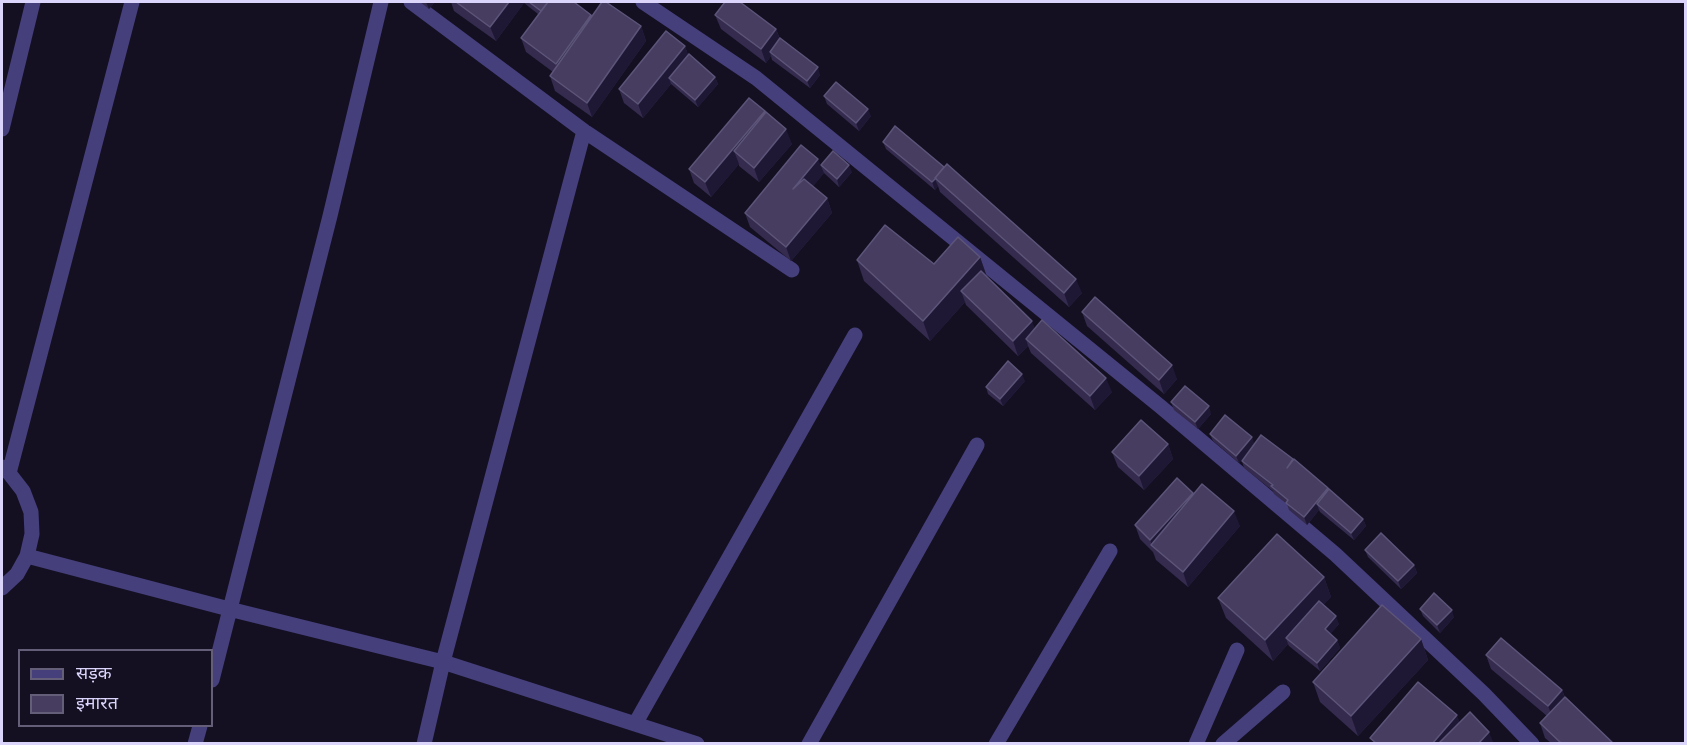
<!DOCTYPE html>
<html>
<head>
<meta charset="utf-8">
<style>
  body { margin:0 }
  #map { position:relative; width:1687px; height:745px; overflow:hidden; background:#141022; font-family:Arial,"Noto Sans Devanagari",sans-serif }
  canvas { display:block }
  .frame { position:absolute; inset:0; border:3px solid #dbd4fb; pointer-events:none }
  .legend { position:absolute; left:18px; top:649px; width:195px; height:78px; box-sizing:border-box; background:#141022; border:2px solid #645e79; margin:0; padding:8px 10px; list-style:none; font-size:18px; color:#dbd4fb }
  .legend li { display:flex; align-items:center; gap:12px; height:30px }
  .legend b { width:30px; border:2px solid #645e79 }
</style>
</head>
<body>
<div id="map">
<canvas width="1687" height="745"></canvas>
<div class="frame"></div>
<ul class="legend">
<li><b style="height:8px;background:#453f7c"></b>सड़क</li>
<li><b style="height:16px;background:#463d61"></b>इमारत</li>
</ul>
</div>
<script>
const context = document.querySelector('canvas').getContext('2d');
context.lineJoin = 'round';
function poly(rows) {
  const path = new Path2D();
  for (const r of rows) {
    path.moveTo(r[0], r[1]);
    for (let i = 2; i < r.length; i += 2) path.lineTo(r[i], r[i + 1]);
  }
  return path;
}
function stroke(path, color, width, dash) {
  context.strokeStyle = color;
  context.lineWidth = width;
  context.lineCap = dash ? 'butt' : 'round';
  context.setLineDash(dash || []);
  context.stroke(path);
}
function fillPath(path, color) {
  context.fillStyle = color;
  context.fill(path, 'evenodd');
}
stroke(poly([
  [411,2,584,131,792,270],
  [643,2,756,78,1161,407,1335,554,1484,694,1532,744],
  [2,129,33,2],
  [2,467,9,473,23,491,31,512,32,534,27,556,17,574,2,588],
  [9,473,132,2],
  [27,556,229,609,443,662,697,744],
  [212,680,330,216,381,2],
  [635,724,855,335],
  [195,744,200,726],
  [424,744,443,662,584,131],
  [809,744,977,445],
  [996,744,1110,551],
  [1196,744,1237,650],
  [1223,744,1283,692]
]), '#453f7c', 15);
fillPath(poly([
  [420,2,435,2,429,9],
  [451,2,574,2,591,15,592,17,641,26,646,41,592,117,555,91,550,76,553,72,526,52,521,38,538,14,524,3,496,41,454,11],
  [715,15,776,29,780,39,820,75,810,88,772,60,771,56,766,63,721,29],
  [685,46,688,55,715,77,718,84,698,107,671,84,643,118,624,103,619,89],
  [824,96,871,116,859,131,827,104],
  [765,111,792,144,759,182,739,166,739,164,711,197,694,183,689,169],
  [895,126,1082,293,1069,307,940,192,938,186,935,190,886,149,883,142],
  [821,165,852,172,839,187,824,173,813,186,827,198,832,213,791,261,750,227,745,213],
  [980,257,987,277,1035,329,1112,392,1095,410,1031,353,1028,346,1018,356,966,305,965,302,930,341,864,281,857,260,934,264],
  [1082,312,1177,379,1164,394,1087,326],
  [1025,381,1003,406,988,394,986,387],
  [1171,402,1211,414,1198,429,1174,410],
  [1210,434,1254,444,1293,459,1293,460,1328,488,1329,489,1363,519,1366,526,1354,540,1320,512,1319,510,1307,525,1289,510,1287,504,1274,494,1273,491,1244,468,1242,461,1246,454,1239,463,1213,441],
  [1168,444,1173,459,1144,490,1118,467,1112,452],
  [1194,495,1240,526,1188,587,1156,560,1153,552,1140,539,1135,525],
  [1365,550,1414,565,1417,573,1401,589,1368,557],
  [1324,577,1331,597,1323,605,1339,624,1330,634,1337,640,1340,648,1320,671,1289,646,1288,644,1273,661,1226,618,1218,598],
  [1420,609,1454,617,1440,633,1423,616],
  [1421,639,1428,660,1358,736,1320,702,1313,682],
  [1486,655,1562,690,1565,697,1614,744,1552,744,1545,738,1540,723,1547,716,1491,669]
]), '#342b4e');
fillPath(poly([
  [426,2,435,2,429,9],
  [509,2,524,2,524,3,496,41,490,27],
  [591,15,596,29,561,78,556,64],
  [641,26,646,41,592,117,587,103],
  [776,29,781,43,770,52,771,56,766,63,761,49],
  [685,46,690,61,669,78,671,84,643,118,638,104],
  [818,67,820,75,810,88,807,81],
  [715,77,718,84,698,107,695,100],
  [868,109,871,116,859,131,856,123],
  [765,111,770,126,734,151,739,164,711,197,705,182],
  [786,129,792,144,759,182,754,168],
  [818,159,824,173,799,204,793,189],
  [849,165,852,172,839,187,837,179],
  [935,179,938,186,935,190,932,182],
  [827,198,832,213,791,261,786,247],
  [980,257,987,277,961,291,965,302,930,341,923,321],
  [1076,279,1082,293,1069,307,1064,293],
  [1032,321,1038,336,1026,339,1028,346,1018,356,1013,341],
  [1172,365,1177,379,1164,394,1159,380],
  [1022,374,1025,381,1003,406,1000,399],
  [1106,378,1112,392,1095,410,1090,396],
  [1209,406,1211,414,1198,429,1195,422],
  [1252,437,1255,445,1239,463,1236,456],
  [1168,444,1173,459,1144,490,1139,476],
  [1328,488,1331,495,1317,504,1319,510,1307,525,1304,517],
  [1193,493,1198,508,1153,547,1150,540],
  [1234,511,1240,526,1188,587,1183,572],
  [1363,519,1366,526,1354,540,1351,533],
  [1414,565,1417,573,1401,589,1398,581],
  [1324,577,1331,597,1290,641,1286,638,1288,644,1273,661,1265,640],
  [1452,610,1454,617,1440,633,1437,625],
  [1336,616,1339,624,1328,637,1325,629],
  [1421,639,1428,660,1358,736,1351,716],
  [1337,640,1340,648,1320,671,1317,663],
  [1562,690,1567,704,1554,721,1548,706],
  [1457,715,1462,729,1450,744,1432,744],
  [1489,732,1494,744,1478,744]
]), '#1f1835');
const building = poly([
  [456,2,509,2,490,27,456,2],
  [529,2,548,2,541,11,529,2],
  [548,2,574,2,591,15,556,64,521,38,548,2],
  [602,2,606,2,641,26,587,103,550,76,602,2],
  [725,2,740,2,776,29,761,49,715,15,725,2],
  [666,31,685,46,638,104,619,89,666,31],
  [780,38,818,67,807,81,770,52,780,38],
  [689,54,715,77,695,100,669,78,689,54],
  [836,82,868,109,856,123,824,96,836,82],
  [749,98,765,111,705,182,689,169,749,98],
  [766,112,786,129,754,168,734,151,766,112],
  [895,126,944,167,935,178,936,178,932,182,883,142,895,126],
  [801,145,818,159,793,189,804,179,827,198,786,247,745,213,801,145],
  [833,151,849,165,837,179,821,165,833,151],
  [947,164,1076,279,1064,293,935,178,947,164],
  [885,225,934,264,958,237,980,257,923,321,857,260,885,225],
  [981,271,1032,321,1013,341,961,291,981,271],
  [1095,297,1172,365,1159,380,1082,312,1095,297],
  [1042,320,1106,378,1090,396,1026,339,1042,320],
  [1008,361,1022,374,1000,399,986,387,1008,361],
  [1185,386,1209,406,1195,422,1171,402,1185,386],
  [1225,415,1252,437,1236,456,1210,434,1225,415],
  [1141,420,1168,444,1139,476,1112,452,1141,420],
  [1261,435,1293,459,1287,468,1294,459,1328,488,1304,517,1286,503,1288,500,1271,486,1273,485,1242,461,1261,435],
  [1177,478,1193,493,1150,540,1135,525,1177,478],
  [1202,484,1234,511,1183,572,1151,545,1202,484],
  [1329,489,1363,519,1351,533,1317,504,1329,489],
  [1381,533,1414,565,1398,581,1365,550,1381,533],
  [1277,534,1324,577,1265,640,1218,598,1277,534],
  [1434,593,1452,610,1437,625,1420,609,1434,593],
  [1319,601,1336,616,1325,629,1337,640,1317,663,1286,638,1319,601],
  [1382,605,1421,639,1351,716,1313,682,1382,605],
  [1501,638,1562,690,1548,706,1486,655,1501,638],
  [1418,682,1457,715,1432,744,1377,744,1370,738,1418,682],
  [1565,697,1614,744,1562,744,1540,723,1565,697],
  [1470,712,1489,732,1478,744,1438,744,1470,712]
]);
fillPath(building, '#463d61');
stroke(building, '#5d5579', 1.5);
</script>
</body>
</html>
